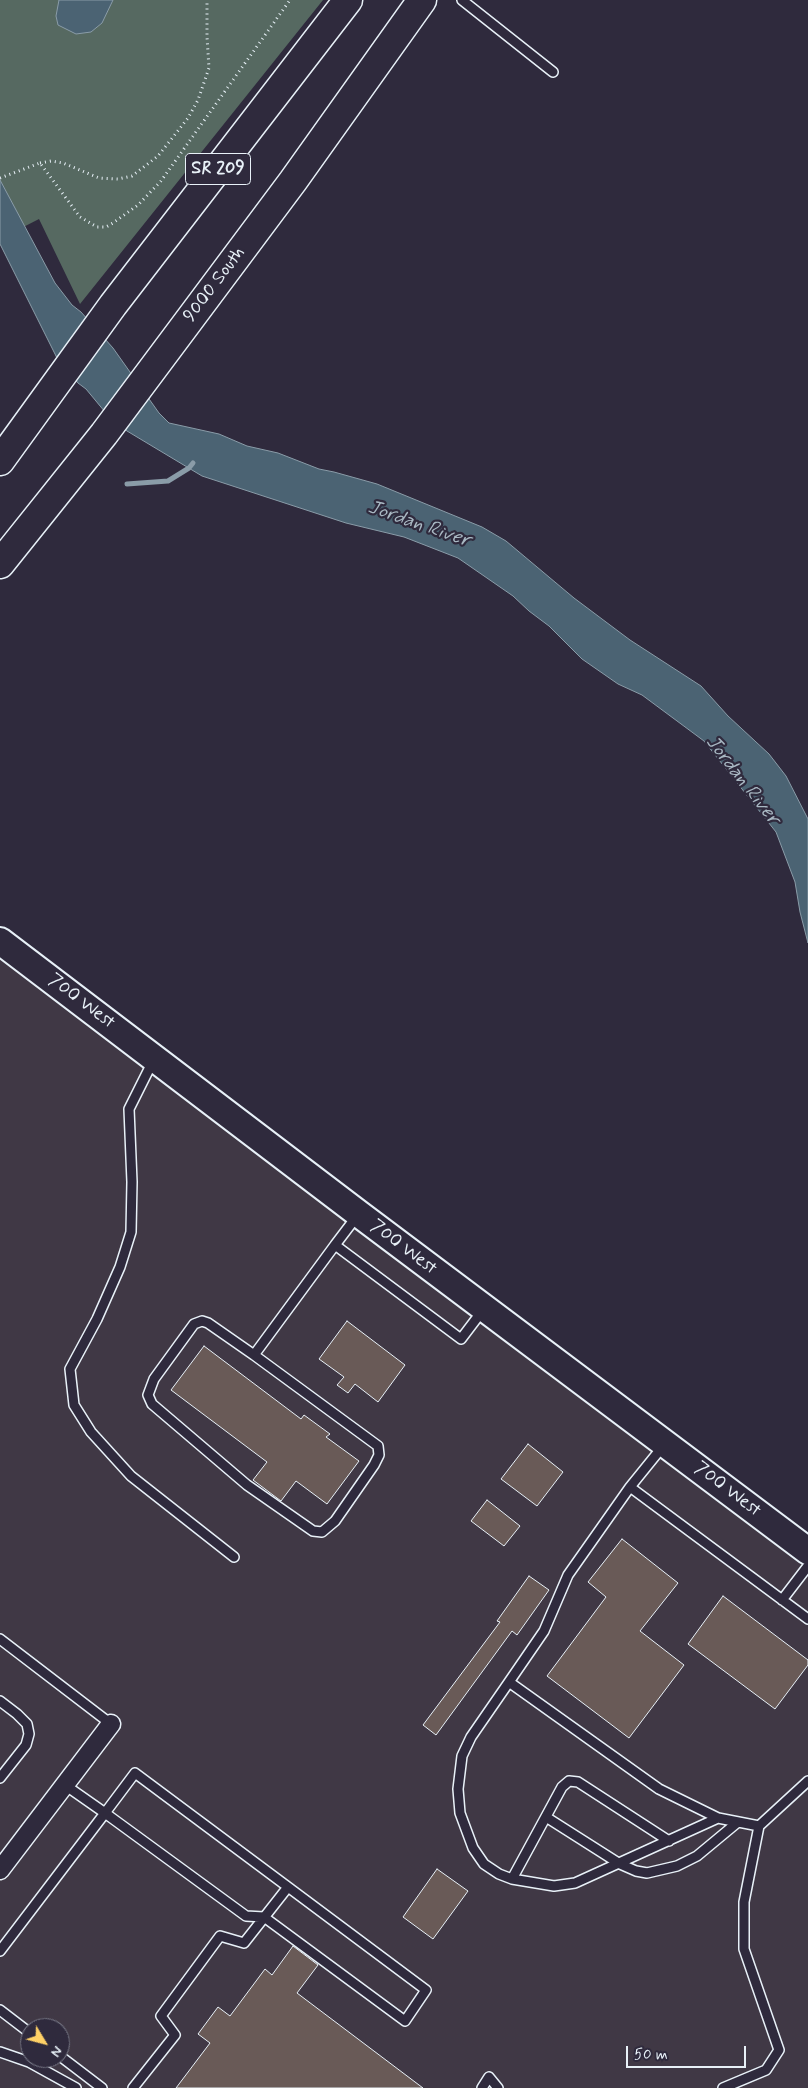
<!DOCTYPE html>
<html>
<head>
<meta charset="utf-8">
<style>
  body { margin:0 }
  #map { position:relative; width:808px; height:2088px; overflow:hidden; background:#2f2a3d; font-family:Mynerve,sans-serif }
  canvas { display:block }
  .north { position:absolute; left:20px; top:2018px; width:50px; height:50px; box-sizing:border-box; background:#2f2a3d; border:1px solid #797a88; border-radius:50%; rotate:127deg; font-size:14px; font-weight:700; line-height:20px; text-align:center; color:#e8f1f8 }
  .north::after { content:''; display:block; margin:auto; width:18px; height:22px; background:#ffd166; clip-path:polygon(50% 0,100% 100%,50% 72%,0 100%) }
  .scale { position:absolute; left:626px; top:2046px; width:120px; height:22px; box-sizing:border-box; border:2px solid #e8f1f8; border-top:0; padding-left:6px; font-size:15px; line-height:18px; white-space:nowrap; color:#e8f1f8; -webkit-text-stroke:4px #2f2a3d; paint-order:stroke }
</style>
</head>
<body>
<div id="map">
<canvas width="808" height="2088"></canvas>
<div class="north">N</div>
<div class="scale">50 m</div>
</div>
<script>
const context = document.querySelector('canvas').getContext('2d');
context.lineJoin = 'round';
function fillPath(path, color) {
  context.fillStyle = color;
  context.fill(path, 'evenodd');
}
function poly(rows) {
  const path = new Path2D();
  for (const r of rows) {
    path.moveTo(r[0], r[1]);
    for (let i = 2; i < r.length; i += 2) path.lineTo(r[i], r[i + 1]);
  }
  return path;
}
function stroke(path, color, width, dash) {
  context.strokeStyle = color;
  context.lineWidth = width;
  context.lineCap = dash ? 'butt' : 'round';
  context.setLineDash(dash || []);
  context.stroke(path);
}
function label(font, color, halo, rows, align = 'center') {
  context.font = font + ' Mynerve,sans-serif';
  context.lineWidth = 4.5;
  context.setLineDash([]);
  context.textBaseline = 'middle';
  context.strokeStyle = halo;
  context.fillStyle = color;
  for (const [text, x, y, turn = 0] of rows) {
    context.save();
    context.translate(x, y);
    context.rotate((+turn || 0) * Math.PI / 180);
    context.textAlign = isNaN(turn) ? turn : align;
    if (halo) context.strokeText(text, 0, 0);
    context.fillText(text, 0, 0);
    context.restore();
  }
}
fillPath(poly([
  [0,954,808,1569,808,2088,0,2088],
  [30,2028,60,2028,60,2058,30,2058]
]), '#403845');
fillPath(poly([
  [0,0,323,0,80,304,39,219,0,239]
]), '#566961');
const water = poly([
  [59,0,113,0,102,23,91,32,76,34,58,25,56,16,59,0],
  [0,180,55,283,72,305,81,312,113,348,159,413,169,423,219,434,247,446,278,453,319,469,334,472,377,484,482,527,506,541,574,598,630,640,701,686,728,716,769,754,786,776,808,819,808,943,800,912,795,882,776,832,704,741,642,695,618,684,582,659,549,626,529,611,513,596,458,558,404,537,346,523,202,476,127,431,110,418,86,389,78,383,66,368,62,368,0,244,0,180]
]);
fillPath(water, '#4b6373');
stroke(water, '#8a9ca8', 1);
stroke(poly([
  [127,484,168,481,189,468,193,463]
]), '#8a9ca8', 5);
const building = poly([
  [347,1321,405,1365,378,1402,355,1384,348,1393,337,1385,344,1377,319,1359,347,1321],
  [204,1346,301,1419,304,1415,330,1434,326,1437,359,1461,327,1504,296,1481,281,1501,253,1480,267,1462,171,1390,204,1346],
  [528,1444,563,1472,537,1506,501,1479,528,1444],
  [487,1500,520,1526,504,1546,471,1521,487,1500],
  [622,1539,678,1583,640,1631,684,1665,629,1738,547,1676,606,1597,588,1582,622,1539],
  [529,1576,549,1590,517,1635,512,1631,436,1735,423,1725,500,1622,497,1621,529,1576],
  [723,1596,808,1660,808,1665,775,1709,688,1644,723,1596],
  [437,1869,468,1891,433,1939,403,1917,437,1869],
  [293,1946,318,1965,297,1993,423,2088,176,2088,210,2043,198,2034,218,2007,230,2016,265,1969,272,1975,293,1946]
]);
fillPath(building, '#695a57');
stroke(building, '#e8f1f8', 1);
const lane = poly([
  [462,0,553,72],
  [153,1061,129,1109,132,1182,131,1232,120,1267,97,1319,70,1369,74,1405,91,1432,131,1476,234,1557],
  [357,1216,335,1245,461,1339,483,1310],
  [254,1355,378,1446,379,1455,374,1465,335,1521,322,1532,313,1531,247,1485,152,1404,148,1395,154,1379,194,1324,202,1321,208,1323,254,1355,335,1245],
  [664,1445,630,1487,808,1619],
  [782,1600,808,1566],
  [0,1639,111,1724],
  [509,1682,544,1631,568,1575,630,1487],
  [0,1701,17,1714,27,1724,29,1734,26,1745,0,1778],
  [65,1785,105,1813,135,1773,288,1887,244,1943,220,1936,161,2016,175,2035,133,2088],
  [546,1817,620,1864,636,1871,647,1873,677,1866,697,1856,738,1822],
  [718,1818,575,1883,554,1886,512,1879,499,1874,484,1864,473,1848,460,1813,458,1789,462,1756,471,1737,509,1682,659,1789,718,1818,759,1826],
  [512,1879,562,1787,569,1781,578,1782,669,1841],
  [0,1951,105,1813,246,1916,264,1917,405,2021,426,1990,288,1887],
  [0,2010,30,2033],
  [0,2052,29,2062,76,2088],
  [60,2056,102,2088],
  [482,2088,489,2077,498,2088],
  [723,2088,766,2070,779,2050,744,1949,744,1902,759,1826,808,1781]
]);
const street = poly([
  [0,1870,111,1724]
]);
const secondary = poly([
  [0,941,359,1214,808,1551]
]);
const primary = poly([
  [0,461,113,305,348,0],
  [0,564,104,434,293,181,422,0]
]);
stroke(lane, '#e8f1f8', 12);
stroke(street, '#e8f1f8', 21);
stroke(secondary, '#e8f1f8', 30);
stroke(primary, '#e8f1f8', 31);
stroke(poly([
  [40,163,51,161,63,163,99,178,118,179,132,176,158,156,188,118,198,100,209,68,207,37,207,0],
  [0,178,40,163,80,217,97,227,106,227,113,223,138,205,161,181,290,0]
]), '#e8f1f8', 3, [1, 4]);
stroke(lane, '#2f2a3d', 9);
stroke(street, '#2f2a3d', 18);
stroke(secondary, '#2f2a3d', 26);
stroke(primary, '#2f2a3d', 28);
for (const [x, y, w] of [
  [218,169,65]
]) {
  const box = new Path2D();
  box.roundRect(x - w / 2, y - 15.5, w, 31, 4);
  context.fillStyle = '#2f2a3d';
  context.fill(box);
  stroke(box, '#e8f1f8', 1);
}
label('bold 18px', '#e8f1f8', null, [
  ["SR 209",218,169]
]);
label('19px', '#e8f1f8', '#2f2a3d', [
  ["9000 South",215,285,-53],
  ["700 West",81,1002,37],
  ["700 West",403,1248,37],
  ["700 West",727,1490,37]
]);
label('italic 20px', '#a9b8c3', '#2f2a3d', [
  ["Jordan River",419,525,19],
  ["Jordan River",742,781,52]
]);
</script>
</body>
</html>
